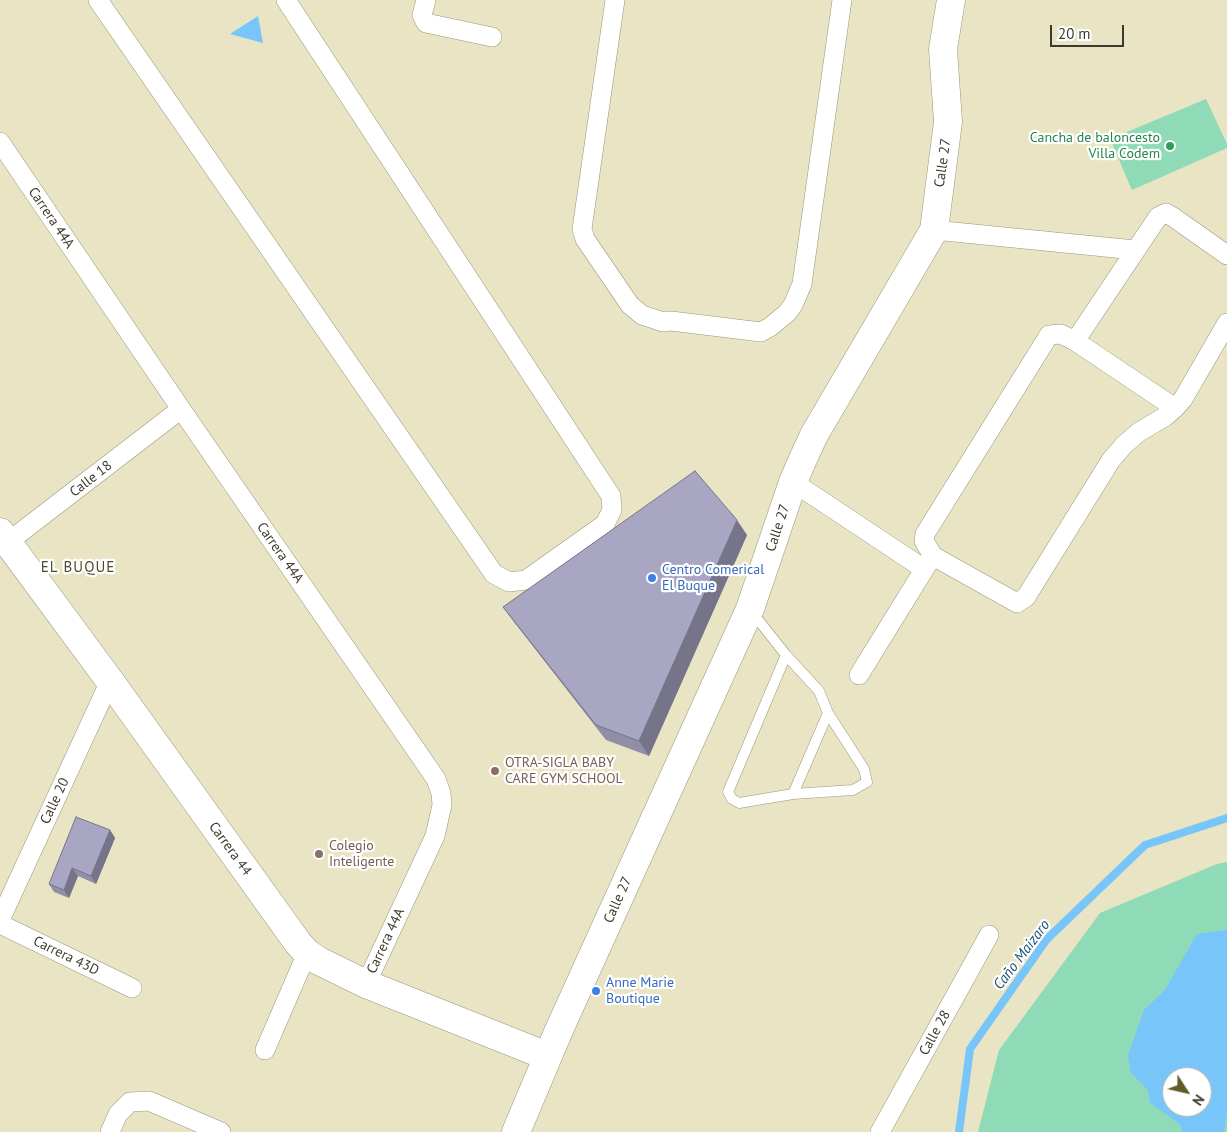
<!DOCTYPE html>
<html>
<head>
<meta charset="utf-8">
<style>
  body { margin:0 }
  #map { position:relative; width:1227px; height:1132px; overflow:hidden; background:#e9e4c4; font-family:"PT Sans",sans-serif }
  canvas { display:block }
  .north { position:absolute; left:1162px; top:1067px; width:50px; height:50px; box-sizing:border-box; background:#fff; border:1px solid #b1b0ab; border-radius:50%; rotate:125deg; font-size:14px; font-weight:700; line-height:20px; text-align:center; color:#3c3a2e }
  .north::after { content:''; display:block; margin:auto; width:18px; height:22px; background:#615b27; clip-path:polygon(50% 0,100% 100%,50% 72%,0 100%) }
  .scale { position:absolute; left:1050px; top:25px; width:74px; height:22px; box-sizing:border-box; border:2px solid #3c3a2e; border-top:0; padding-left:6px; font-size:15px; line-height:18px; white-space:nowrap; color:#3c3a2e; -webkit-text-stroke:4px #fff; paint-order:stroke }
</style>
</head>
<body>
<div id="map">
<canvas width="1227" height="1132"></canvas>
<div class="north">N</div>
<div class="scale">20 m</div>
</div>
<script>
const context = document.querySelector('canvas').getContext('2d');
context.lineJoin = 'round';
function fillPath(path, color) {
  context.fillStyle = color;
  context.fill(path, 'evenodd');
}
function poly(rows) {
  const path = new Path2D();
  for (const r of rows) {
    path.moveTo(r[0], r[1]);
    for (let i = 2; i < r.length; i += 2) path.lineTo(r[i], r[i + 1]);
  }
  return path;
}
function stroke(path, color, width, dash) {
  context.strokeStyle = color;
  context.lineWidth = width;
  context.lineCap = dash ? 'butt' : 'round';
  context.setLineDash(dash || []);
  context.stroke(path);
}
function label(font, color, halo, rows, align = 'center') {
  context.font = font + ' "PT Sans",sans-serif';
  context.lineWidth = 4.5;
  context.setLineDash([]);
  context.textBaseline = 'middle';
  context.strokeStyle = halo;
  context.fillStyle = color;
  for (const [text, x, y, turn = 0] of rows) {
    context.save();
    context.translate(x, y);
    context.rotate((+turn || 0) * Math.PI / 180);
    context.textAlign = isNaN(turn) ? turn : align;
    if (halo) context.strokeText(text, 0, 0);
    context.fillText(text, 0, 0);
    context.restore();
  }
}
fillPath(poly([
  [1206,99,1227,144,1227,148,1132,190,1110,139],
  [1227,862,1227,1132,978,1132,999,1050,1100,913,1217,864],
  [1172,1077,1202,1077,1202,1107,1172,1107]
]), '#8fdab7');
fillPath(poly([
  [258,16,263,43,230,34],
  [1227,930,1227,1111,1224,1132,1182,1132,1180,1124,1150,1103,1148,1090,1131,1073,1128,1055,1144,1010,1165,990,1197,934],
  [1172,1077,1202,1077,1202,1107,1172,1107]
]), '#78c5fa');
stroke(poly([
  [959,1132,970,1049,1047,939,1145,845,1227,818]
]), '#78c5fa', 8);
const lane = poly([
  [752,612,786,655,819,691,828,713,793,794,739,803,732,799,728,792,786,655],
  [793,794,853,790,867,782,864,769,828,713]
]);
const street = poly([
  [98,0,494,574,509,582,526,580,605,524,612,510,611,496,286,0],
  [426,0,422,15,426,23,492,37],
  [615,0,582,229,585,239,630,305,642,315,663,322,671,321,761,332,770,327,787,313,793,305,802,284,842,0],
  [0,142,181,409,436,779,441,793,442,805,435,836,366,984],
  [934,230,1135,250],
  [1227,255,1173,217,1166,213,1158,217,1075,341,1061,334,1049,335,925,534,924,541,933,556,1017,603,1026,597,1111,460,1124,445,1139,432,1166,416,1175,408,1183,399,1227,323],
  [1075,341,1175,408],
  [793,482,924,569],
  [0,546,8,542,181,409],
  [859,675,930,560],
  [0,920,110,681],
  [0,924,132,988],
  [265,1050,307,953],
  [110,1132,118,1114,130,1102,149,1101,221,1132],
  [880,1132,989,935]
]);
const secondary = poly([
  [0,532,110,681,298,943,307,953,319,961,366,984,547,1056],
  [516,1132,559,1030,750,609,793,482,803,459,814,435,934,230,948,122,943,49,951,0]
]);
stroke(lane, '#9b9678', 11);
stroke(street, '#9b9678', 20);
stroke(secondary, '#9b9678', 29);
stroke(lane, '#fff', 10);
stroke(street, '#fff', 19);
stroke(secondary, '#fff', 28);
fillPath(poly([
  [747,535,649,756,606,740,514,622,503,607],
  [110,830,115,838,96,884,78,876,69,898,54,892,49,884]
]), '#908fa8');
fillPath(poly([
  [737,520,747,535,649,756,639,741],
  [110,830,115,838,96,884,91,876],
  [72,868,78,876,69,898,64,890]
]), '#767488');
const building = poly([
  [695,471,737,520,639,741,596,725,503,607,695,471],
  [76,817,110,830,91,876,72,868,64,890,49,884,76,817]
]);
fillPath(building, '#a8a6c3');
stroke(building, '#767488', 1);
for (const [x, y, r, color] of [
  [1170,146,5,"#2e9e5b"],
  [652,578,5,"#3f7fe0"],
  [495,771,5,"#8d6e63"],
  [319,854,5,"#8d6e63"],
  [596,991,5,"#3f7fe0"]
]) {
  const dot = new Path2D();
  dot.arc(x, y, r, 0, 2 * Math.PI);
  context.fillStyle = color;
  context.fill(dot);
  stroke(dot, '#fff', 2);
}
label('14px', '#27864d', '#fff', [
  ["Cancha de baloncesto",1160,138],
  ["Villa Codem",1160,154]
], 'right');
label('14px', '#3c3a2e', '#fff', [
  ["Calle 27",943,163,-82],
  ["Carrera 44A",51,218,56],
  ["Calle 18",91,479,-38],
  ["Calle 27",778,528,-72],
  ["Carrera 44A",280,553,55],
  ["Calle 20",55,801,-65],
  ["Carrera 44",230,849,54],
  ["Calle 27",618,900,-66],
  ["Carrera 44A",386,941,-65],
  ["Carrera 43D",66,956,26],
  ["Calle 28",935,1033,-61]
]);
label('14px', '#366cbe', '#fff', [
  ["Centro Comerical",662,570],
  ["El Buque",662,586],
  ["Anne Marie",606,983],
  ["Boutique",606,999]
], 'left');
label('14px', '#785e54', '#fff', [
  ["OTRA-SIGLA BABY",505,763],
  ["CARE GYM SCHOOL",505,779],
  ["Colegio",329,846],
  ["Inteligente",329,862]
], 'left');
context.letterSpacing = '1px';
label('15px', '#4e492e', '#fff', [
  ["EL BUQUE",78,568]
]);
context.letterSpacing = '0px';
label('italic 15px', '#1b5477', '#fff', [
  ["Caño Maizaro",1022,955,-53]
]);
</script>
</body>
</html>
